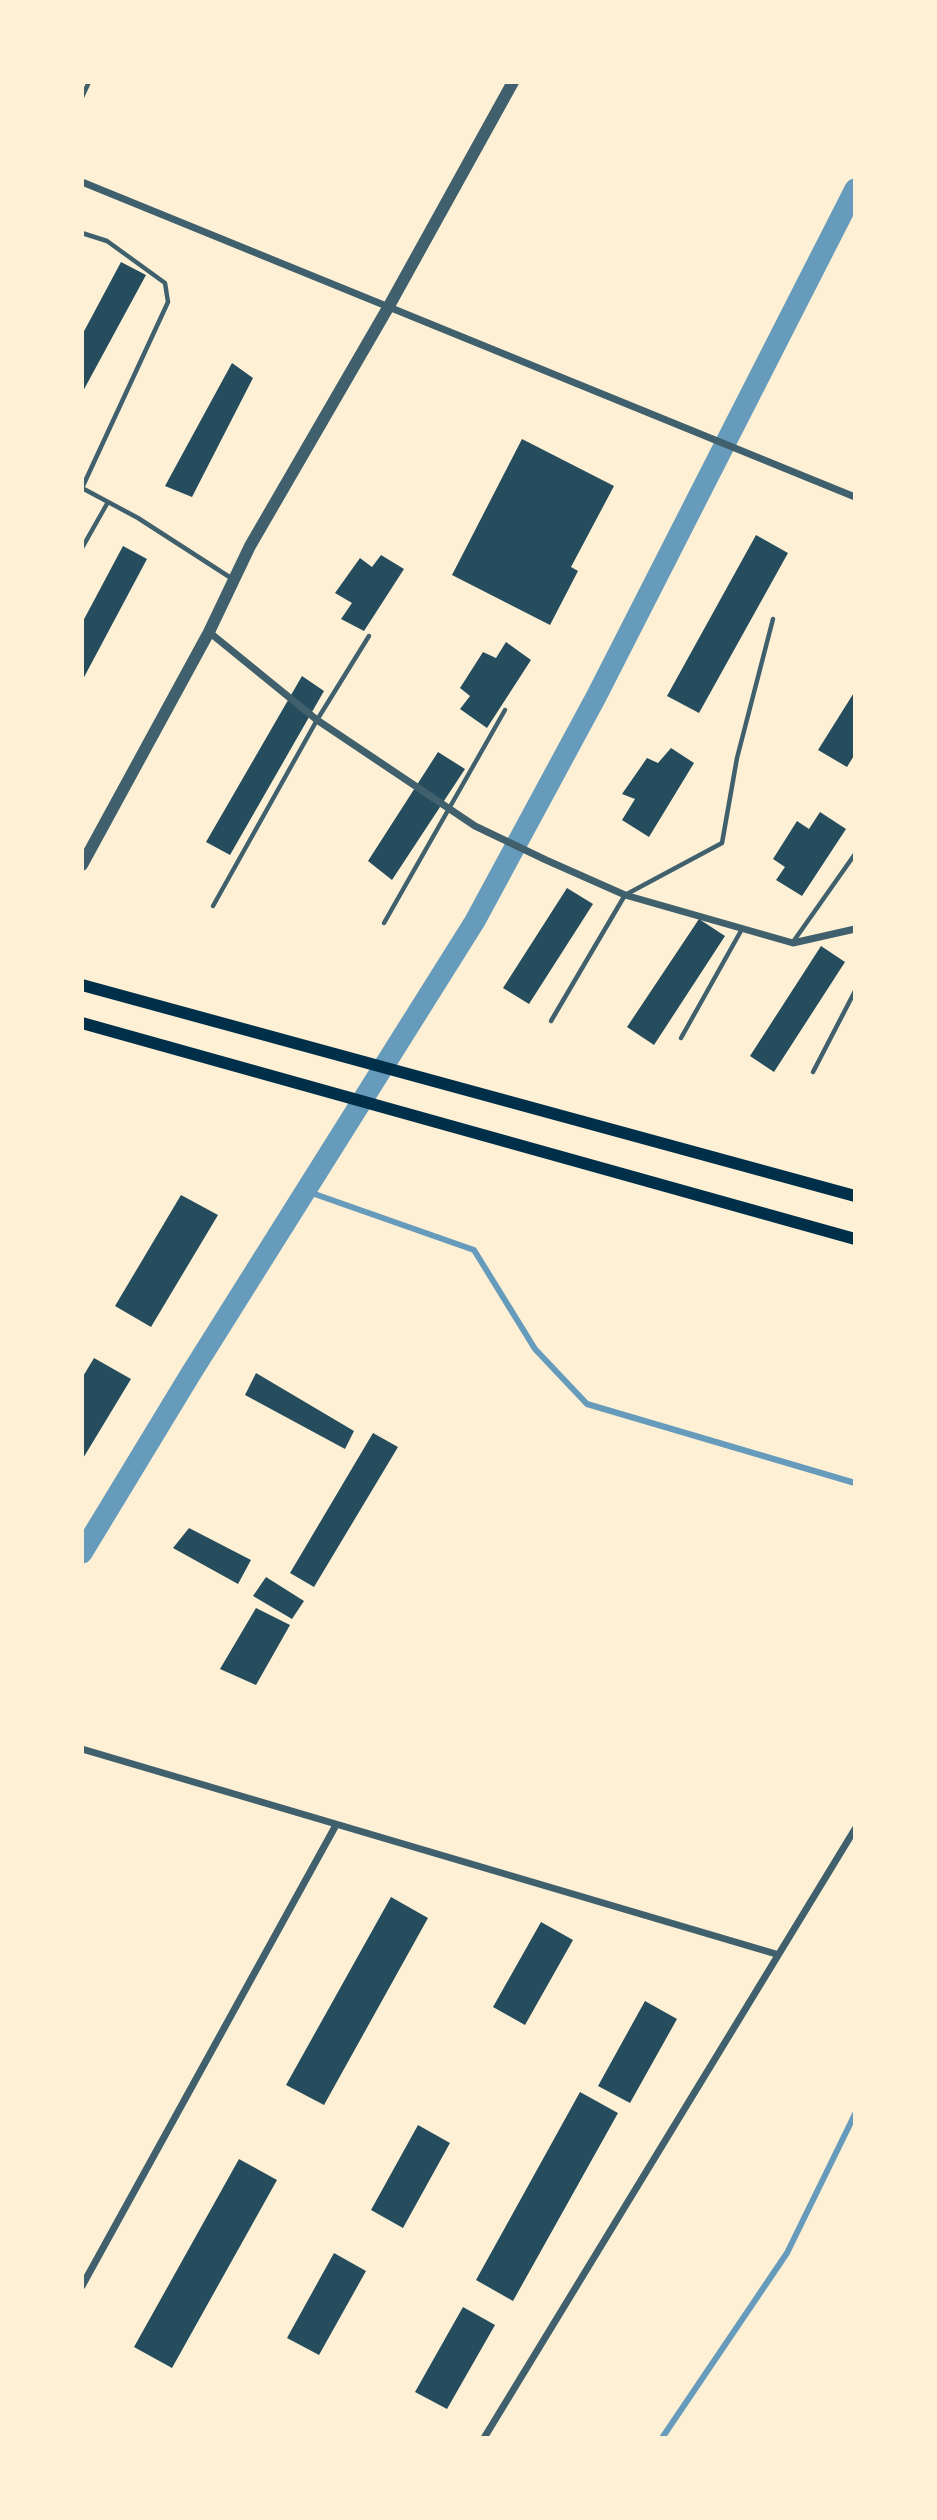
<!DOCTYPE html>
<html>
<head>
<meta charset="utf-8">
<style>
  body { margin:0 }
  #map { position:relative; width:937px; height:2520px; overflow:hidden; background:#fdf0d5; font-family:"Sofia Sans Condensed",sans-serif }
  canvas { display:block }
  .frame { position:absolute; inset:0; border:84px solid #fdf0d5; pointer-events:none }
</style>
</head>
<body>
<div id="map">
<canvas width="937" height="2520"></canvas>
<div class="frame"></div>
</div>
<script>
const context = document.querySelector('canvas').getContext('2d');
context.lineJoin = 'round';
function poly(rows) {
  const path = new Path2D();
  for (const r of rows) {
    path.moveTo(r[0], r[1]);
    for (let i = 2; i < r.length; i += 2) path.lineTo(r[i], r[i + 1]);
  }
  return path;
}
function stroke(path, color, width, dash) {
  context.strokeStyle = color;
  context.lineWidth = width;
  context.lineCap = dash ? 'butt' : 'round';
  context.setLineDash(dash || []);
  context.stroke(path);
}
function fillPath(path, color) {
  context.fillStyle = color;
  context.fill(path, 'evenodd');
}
stroke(poly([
  [306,1191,474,1250,535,1349,587,1404,855,1483],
  [662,2438,787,2253,855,2114]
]), '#669bbc', 6);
stroke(poly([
  [82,1553,190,1375,475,921,596,697,855,189]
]), '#669bbc', 21);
fillPath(poly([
  [121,262,146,275,82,393,82,335],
  [232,363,253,378,192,497,165,486],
  [522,439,614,486,571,567,578,571,550,625,452,575],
  [756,535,788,553,699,713,667,696],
  [123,546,147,559,82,681,82,623],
  [381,555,404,569,364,631,341,619,352,603,335,593,360,558,372,567],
  [506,642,531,660,487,728,460,709,470,696,460,688,483,652,496,658],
  [302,676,324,691,230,855,206,842],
  [855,691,855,754,847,767,818,750],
  [671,748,694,763,649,837,622,820,635,799,622,794,647,758,658,763],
  [438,752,465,769,392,880,368,861],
  [820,812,846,829,802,896,776,880,785,867,773,859,797,821,809,829],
  [567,888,593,904,529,1004,503,988],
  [699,919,725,936,654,1045,627,1027],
  [821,946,845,962,774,1072,750,1056],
  [181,1195,218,1215,151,1327,115,1306],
  [94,1358,131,1379,82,1460,82,1378],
  [256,1373,354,1431,345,1449,245,1395],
  [373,1433,398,1447,314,1587,290,1573],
  [189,1528,251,1560,238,1584,173,1548],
  [266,1577,304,1601,292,1619,253,1596],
  [256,1608,290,1625,256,1685,220,1669],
  [391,1897,428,1918,324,2105,286,2085],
  [541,1922,573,1940,525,2025,493,2007],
  [645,2001,677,2019,630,2103,598,2086],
  [580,2092,618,2113,513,2301,476,2280],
  [418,2125,450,2143,403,2228,371,2210],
  [239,2159,277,2180,172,2368,134,2347],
  [334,2253,366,2271,319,2355,287,2338],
  [463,2307,495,2325,447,2409,415,2392]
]), '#264d5e');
stroke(poly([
  [82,97,89,82],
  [82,233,107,241,165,283,168,302,82,488,138,518,231,578],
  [82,548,108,502],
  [213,906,317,720,369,636],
  [384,923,505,710],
  [793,942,855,854],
  [551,1021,625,895,722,843,737,758,773,619],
  [681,1038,742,929],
  [813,1072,855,991]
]), '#3f606c', 4.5);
stroke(poly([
  [82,182,855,497],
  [209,632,317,720,475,826,546,860,625,895,793,943,855,929],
  [82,1749,776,1954],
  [82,2286,336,1825],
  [484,2438,855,1829]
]), '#3f606c', 7);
stroke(poly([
  [82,865,209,632,250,546,389,306,513,82]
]), '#3f606c', 12);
stroke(poly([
  [82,985,855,1196],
  [82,1023,855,1239]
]), '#003049', 12);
</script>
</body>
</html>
